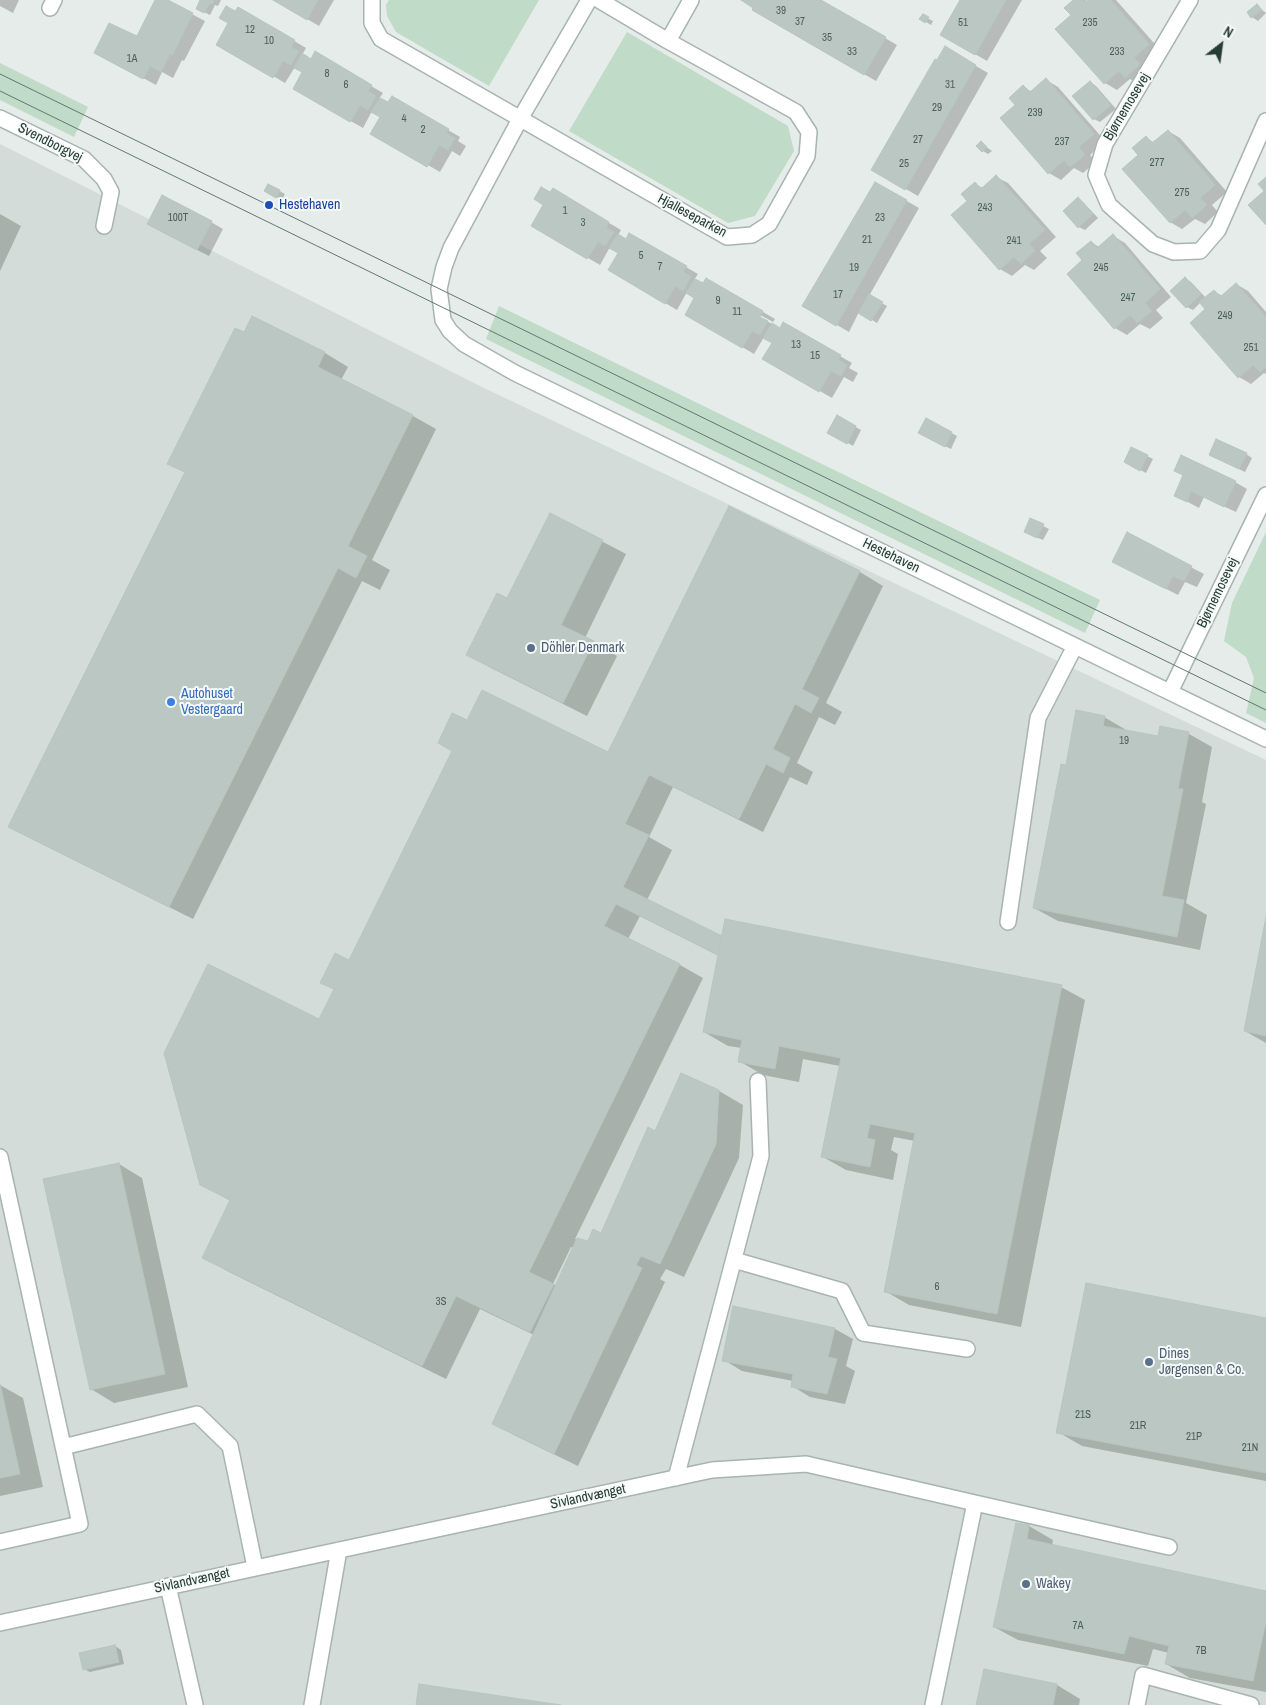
<!DOCTYPE html>
<html>
<head>
<meta charset="utf-8">
<style>
  body { margin:0 }
  #map { position:relative; width:1266px; height:1705px; overflow:hidden; background:#e5ece9; font-family:"Archivo Narrow",sans-serif }
  canvas { display:block }
  .north { position:absolute; left:1196px; top:20px; width:50px; height:50px; -webkit-text-stroke:4px #f5f9f7; paint-order:stroke; rotate:30deg; font-size:14px; font-weight:700; line-height:20px; text-align:center; color:#263c36 }
  .north::after { content:''; display:block; margin:auto; width:18px; height:22px; background:#263c36; clip-path:polygon(50% 0,100% 100%,50% 72%,0 100%) }
</style>
</head>
<body>
<div id="map">
<canvas width="1266" height="1705"></canvas>
<div class="north">N</div>
</div>
<script>
const context = document.querySelector('canvas').getContext('2d');
context.lineJoin = 'round';
function fillPath(path, color) {
  context.fillStyle = color;
  context.fill(path, 'evenodd');
}
function poly(rows) {
  const path = new Path2D();
  for (const r of rows) {
    path.moveTo(r[0], r[1]);
    for (let i = 2; i < r.length; i += 2) path.lineTo(r[i], r[i + 1]);
  }
  return path;
}
function stroke(path, color, width, dash) {
  context.strokeStyle = color;
  context.lineWidth = width;
  context.lineCap = dash ? 'butt' : 'round';
  context.setLineDash(dash || []);
  context.stroke(path);
}
function label(font, color, halo, rows, align = 'center') {
  context.font = font + ' "Archivo Narrow",sans-serif';
  context.lineWidth = 4;
  context.setLineDash([]);
  context.textBaseline = 'middle';
  context.strokeStyle = halo;
  context.fillStyle = color;
  for (const [text, x, y, turn = 0] of rows) {
    context.save();
    context.translate(x, y);
    context.rotate((+turn || 0) * Math.PI / 180);
    context.textAlign = isNaN(turn) ? turn : align;
    if (halo) context.strokeText(text, 0, 0);
    context.fillText(text, 0, 0);
    context.restore();
  }
}
fillPath(poly([
  [0,144,482,387,1266,760,1266,1705,0,1705]
]), '#d3dcd8');
fillPath(poly([
  [389,0,539,0,489,86,396,32,387,16,386,5],
  [627,32,788,126,794,151,755,216,728,223,569,131],
  [0,63,88,107,74,137,0,100],
  [499,306,1100,600,1085,633,486,339],
  [1266,532,1266,723,1246,713,1254,678,1246,657,1224,641,1232,603]
]), '#c0dbc7');
fillPath(poly([
  [0,0,19,0,13,13,0,6],
  [157,0,165,0,205,21,184,61,182,60,173,78,162,72,156,85,108,59,137,38],
  [202,0,221,0,218,6,215,5,210,15,198,9],
  [275,0,334,0,319,26],
  [742,0,819,0,897,45,876,81,754,10,755,7],
  [962,0,1022,0,987,61,942,35],
  [1075,0,1085,0,1088,2,1089,0,1116,0,1161,51,1138,83,1130,79,1117,90,1105,83,1072,15],
  [1257,6,1266,13,1258,21,1252,17,1249,13],
  [238,8,306,48,302,55,311,60,327,60,383,93,379,99,389,104,392,97,460,137,458,141,466,146,460,156,452,151,440,172,372,133,381,116,372,111,363,128,294,89,304,72,295,67,285,83,218,44],
  [923,16,933,21,931,25,921,19],
  [945,48,988,73,918,196,873,170],
  [1046,80,1058,87,1105,141,1090,155,1096,162,1083,173,1074,168,1061,180,1049,173,1017,105,1023,86,1032,92],
  [1090,82,1096,86,1116,109,1100,122,1094,119,1074,96],
  [1168,131,1180,138,1227,192,1212,205,1218,212,1205,224,1195,219,1182,229,1170,222,1140,155,1146,138,1155,143],
  [981,143,992,151,988,154,983,151],
  [996,177,1008,183,1056,237,1040,251,1047,258,1034,270,1025,265,1012,276,1000,269,969,201,975,184,983,188],
  [875,183,919,208,869,296,887,306,877,323,859,312,849,332,804,306],
  [269,185,285,194,282,200,266,191],
  [553,190,621,230,618,235,627,240,630,235,698,274,694,280,703,285,707,279,775,319,773,322,755,312,754,314,781,329,784,324,852,363,849,368,858,373,853,382,844,377,832,398,764,359,773,342,764,337,754,354,686,314,696,298,687,292,677,310,609,270,619,253,610,247,600,265,532,225],
  [1078,199,1083,202,1098,218,1085,230,1079,227,1065,211],
  [0,214,21,226,0,271],
  [211,222,223,229,209,256,160,231],
  [1113,236,1125,243,1171,297,1156,310,1163,318,1150,329,1140,324,1127,335,1115,328,1091,242,1099,247],
  [1185,279,1191,282,1206,298,1214,291,1222,296,1236,284,1248,291,1266,312,1266,374,1264,373,1251,384,1239,377,1207,310,1201,302,1193,310,1187,307,1172,291],
  [253,317,325,353,348,367,341,380,413,416,436,429,372,560,390,570,380,590,362,581,193,919,34,840,10,826,186,473,169,463],
  [837,417,861,430,853,446,829,432],
  [927,420,957,436,951,449,925,436],
  [1246,454,1252,458,1245,472,1216,458],
  [1147,456,1153,459,1146,473,1131,465],
  [1184,475,1235,482,1247,489,1236,512,1204,497,1199,508,1175,495],
  [730,508,860,572,883,586,826,703,842,712,835,725,819,717,797,763,813,772,807,785,790,777,763,832,673,787,649,837,672,850,647,900,723,938,1061,987,1085,1000,1021,1327,909,1305,885,1291,915,1141,894,1137,891,1150,898,1154,893,1180,846,1170,823,1157,840,1066,803,1059,799,1082,763,1075,739,1061,742,1048,728,1046,704,1032,719,956,640,916,628,939,680,965,703,978,575,1239,588,1242,602,1235,655,1133,719,1091,743,1105,739,1158,684,1277,666,1269,660,1279,665,1282,578,1466,518,1437,494,1424,534,1335,480,1309,446,1379,227,1271,204,1257,231,1201,201,1184,320,1021,335,990,322,982,350,962,467,722,609,754],
  [571,1247,573,1248,556,1286,553,1284],
  [550,514,626,554,585,638,617,656,587,716,491,668,468,654,508,600],
  [1043,526,1049,529,1043,540,1031,535],
  [1127,534,1204,574,1197,587,1185,582,1178,595,1125,568],
  [1104,717,1128,731,1159,738,1189,734,1212,747,1202,802,1206,804,1186,903,1207,915,1200,950,1058,921,1034,908,1067,766],
  [1266,923,1266,1043,1245,1031],
  [119,1164,142,1178,188,1387,114,1403,91,1389],
  [1266,1319,1266,1481,1082,1446,1058,1432],
  [835,1329,853,1339,846,1366,855,1371,845,1404,810,1397,792,1386,793,1381,742,1371,724,1360],
  [0,1385,23,1398,43,1487,0,1496],
  [1017,1524,1029,1526,1053,1540,1052,1546,1266,1592,1266,1692,1190,1678,1166,1664,1169,1653,1153,1649,1148,1666,1018,1640,994,1627],
  [115,1646,121,1650,124,1664,90,1672,84,1669],
  [1057,1685,1080,1699,1079,1705,978,1705]
]), '#0003');
const building = poly([
  [155,0,168,0,193,13,172,56,170,54,161,72,150,66,143,79,94,53,109,23,137,36,155,0],
  [200,0,214,0,212,4,210,3,204,13,196,9,200,0],
  [273,0,318,0,307,20,273,0],
  [741,0,821,0,886,37,864,75,752,10,753,8,741,0],
  [960,0,1006,0,975,55,940,35,960,0],
  [1073,0,1083,0,1085,2,1088,0,1111,0,1149,44,1134,58,1140,64,1125,78,1119,71,1104,84,1055,29,1071,15,1064,8,1073,0],
  [1257,4,1262,10,1251,18,1247,12,1257,4],
  [226,6,235,11,238,7,295,40,291,47,299,51,291,65,283,61,273,78,216,45,228,23,219,18,226,6],
  [923,14,929,17,925,23,919,19,923,14],
  [945,46,976,65,905,190,871,170,935,59,937,60,945,46],
  [315,51,372,85,368,91,376,96,368,110,360,105,350,122,293,89,302,72,294,68,302,53,311,59,315,51],
  [1046,78,1094,134,1079,147,1085,155,1070,167,1064,160,1048,174,1000,118,1015,105,1009,98,1023,85,1030,92,1046,78],
  [1090,81,1111,105,1093,120,1072,96,1090,81],
  [392,96,449,129,446,133,455,138,448,150,439,145,427,167,370,134,380,117,371,112,380,98,388,102,392,96],
  [1168,130,1215,185,1200,198,1207,205,1192,218,1185,210,1170,223,1122,169,1138,155,1132,148,1146,136,1152,143,1168,130],
  [981,141,987,147,982,152,976,146,981,141],
  [996,175,1045,230,1029,244,1035,251,1021,264,1014,257,999,270,951,215,967,201,961,194,975,182,981,189,996,175],
  [1266,177,1266,225,1248,205,1264,191,1258,184,1266,177],
  [875,182,907,200,836,326,802,306,875,182],
  [268,184,280,190,276,198,264,191,268,184],
  [541,187,550,192,553,188,609,222,606,228,614,232,605,246,598,242,587,259,531,226,543,205,534,199,541,187],
  [162,195,212,221,197,250,147,224,162,195],
  [1078,197,1093,214,1078,228,1063,211,1078,197],
  [629,233,687,266,683,272,691,276,683,291,675,286,665,304,608,270,618,253,609,248,618,234,626,239,629,233],
  [1113,234,1160,289,1145,303,1152,311,1137,323,1130,315,1114,329,1067,274,1082,260,1076,253,1091,241,1097,248,1113,234],
  [1185,277,1201,294,1186,308,1170,291,1185,277],
  [706,278,763,311,760,317,768,321,760,335,752,331,742,348,685,315,694,298,686,293,695,279,703,283,706,278],
  [1236,283,1266,317,1266,367,1260,372,1253,365,1238,378,1190,323,1205,309,1199,302,1214,290,1220,297,1236,283],
  [869,294,883,302,871,321,858,313,869,294],
  [252,316,325,352,318,367,413,415,348,546,367,556,356,578,338,568,169,907,8,827,185,472,167,464,235,328,244,332,252,316],
  [783,322,841,355,838,360,847,365,841,376,831,371,819,392,762,359,772,343,763,338,772,323,780,328,783,322],
  [837,415,856,426,847,444,827,433,837,415],
  [926,418,952,432,945,447,918,433,926,418],
  [1216,439,1247,453,1239,469,1209,455,1216,439],
  [1131,447,1148,455,1140,471,1124,462,1131,447],
  [1181,455,1236,481,1224,507,1191,491,1187,502,1174,496,1183,475,1174,471,1181,455],
  [729,506,860,571,802,689,819,698,811,713,795,704,773,749,790,758,783,773,766,764,739,819,649,775,625,824,649,835,623,887,722,936,718,955,616,904,604,926,680,964,529,1272,554,1284,530,1332,456,1296,422,1366,202,1258,230,1200,200,1185,164,1053,208,964,319,1019,334,989,320,983,335,953,349,960,452,751,438,743,452,713,467,720,482,690,608,752,729,506],
  [550,513,603,540,561,625,594,641,563,703,466,655,497,593,507,598,550,513],
  [1030,518,1044,524,1037,538,1024,532,1030,518],
  [1127,532,1192,566,1184,581,1173,576,1166,589,1112,562,1127,532],
  [1076,710,1105,716,1103,726,1158,736,1160,726,1189,732,1178,789,1183,789,1162,896,1184,900,1177,937,1033,908,1061,764,1066,765,1076,710],
  [1266,917,1266,1036,1244,1031,1266,917],
  [725,919,1062,985,997,1314,884,1292,915,1133,870,1124,867,1138,875,1140,870,1167,821,1157,841,1058,779,1046,775,1069,738,1062,742,1040,703,1032,725,919],
  [681,1073,719,1090,716,1144,660,1264,641,1256,636,1265,642,1268,554,1454,492,1424,577,1238,588,1241,593,1229,601,1233,648,1127,655,1131,681,1073],
  [119,1163,165,1374,90,1390,43,1179,119,1163],
  [1086,1283,1266,1318,1266,1473,1056,1433,1086,1283],
  [733,1306,835,1328,828,1357,837,1359,827,1394,791,1387,793,1374,722,1361,733,1306],
  [0,1384,20,1474,0,1478,0,1384],
  [1016,1523,1029,1525,1027,1539,1266,1591,1266,1621,1253,1681,1165,1664,1169,1646,1129,1636,1124,1654,993,1627,1016,1523],
  [115,1645,119,1662,83,1670,79,1653,115,1645],
  [984,1669,1057,1684,1053,1705,976,1705,984,1669],
  [419,1684,561,1705,416,1705,419,1684]
]);
fillPath(building, '#bac7c2');
stroke(building, '#b8c5c0', 1);
const minor = poly([
  [372,0,372,23,381,39,727,237,752,235,769,224,807,156,809,132,796,112,668,41,599,0],
  [589,0,520,119,451,248,444,267,439,289,443,320,450,331,464,344,515,373,1266,739],
  [1190,0,1105,144,1096,175,1109,205,1153,244,1174,252,1200,251,1218,230,1266,121],
  [50,8,54,0],
  [668,41,691,0],
  [0,118,84,159,104,179,111,192,104,226],
  [1170,692,1266,495],
  [1008,922,1038,718,1075,646],
  [0,1157,80,1524,0,1542],
  [734,1260,842,1291,863,1333,967,1349],
  [63,1447,197,1414,230,1446,255,1567],
  [676,1478,761,1156,758,1081],
  [975,1503,1169,1547],
  [168,1586,195,1705],
  [0,1623,712,1470,806,1464,975,1503,933,1705],
  [312,1705,339,1550],
  [1137,1705,1143,1675,1251,1705]
]);
stroke(minor, '#a8b4b0', 18);
stroke(minor, '#fff', 15);
stroke(poly([
  [0,74,1266,693],
  [0,91,1266,710]
]), '#607871', 1);
for (const [x, y, r, color] of [
  [269,205,5,"#1a4fb4"],
  [531,648,5,"#5c6f8a"],
  [171,702,5,"#3f7fe0"],
  [1149,1362,5,"#5c6f8a"],
  [1026,1584,5,"#5c6f8a"]
]) {
  const dot = new Path2D();
  dot.arc(x, y, r, 0, 2 * Math.PI);
  context.fillStyle = color;
  context.fill(dot);
  stroke(dot, '#f5f9f7', 2);
}
label('11px', '#4b5f59', null, [
  ["39",781,11],
  ["37",800,22],
  ["51",963,23],
  ["235",1090,23],
  ["12",250,30],
  ["35",827,38],
  ["10",269,41],
  ["33",852,52],
  ["233",1117,52],
  ["1A",132,59],
  ["8",327,74],
  ["6",346,85],
  ["31",950,85],
  ["29",937,108],
  ["239",1035,113],
  ["4",404,119],
  ["2",423,130],
  ["27",918,140],
  ["237",1062,142],
  ["277",1157,163],
  ["25",904,164],
  ["275",1182,193],
  ["243",985,208],
  ["1",565,211],
  ["100T",178,218],
  ["23",880,218],
  ["3",583,223],
  ["21",867,240],
  ["241",1014,241],
  ["5",641,256],
  ["7",660,267],
  ["19",854,268],
  ["245",1101,268],
  ["17",838,295],
  ["247",1128,298],
  ["9",718,301],
  ["11",737,312],
  ["249",1225,316],
  ["13",796,345],
  ["251",1251,348],
  ["15",815,356],
  ["19",1124,741],
  ["6",937,1287],
  ["3S",441,1302],
  ["21S",1083,1415],
  ["21R",1138,1426],
  ["21P",1194,1437],
  ["21N",1250,1448],
  ["7A",1078,1626],
  ["7B",1201,1651]
]);
label('14px', '#263c36', '#f5f9f7', [
  ["Bjørnemosevej",1127,107,-59],
  ["Svendborgvej",50,143,27],
  ["Hjalleseparken",692,216,28],
  ["Hestehaven",891,556,26],
  ["Bjørnemosevej",1218,593,-64],
  ["Sivlandvænget",588,1497,-12],
  ["Sivlandvænget",192,1581,-12]
]);
label('14px', '#164399', '#f5f9f7', [
  ["Hestehaven",279,205]
], 'left');
label('14px', '#4e5e75', '#f5f9f7', [
  ["Döhler Denmark",541,648],
  ["Dines",1159,1354],
  ["Jørgensen & Co.",1159,1370],
  ["Wakey",1036,1584]
], 'left');
label('14px', '#366cbe', '#f5f9f7', [
  ["Autohuset",181,694],
  ["Vestergaard",181,710]
], 'left');
</script>
</body>
</html>
